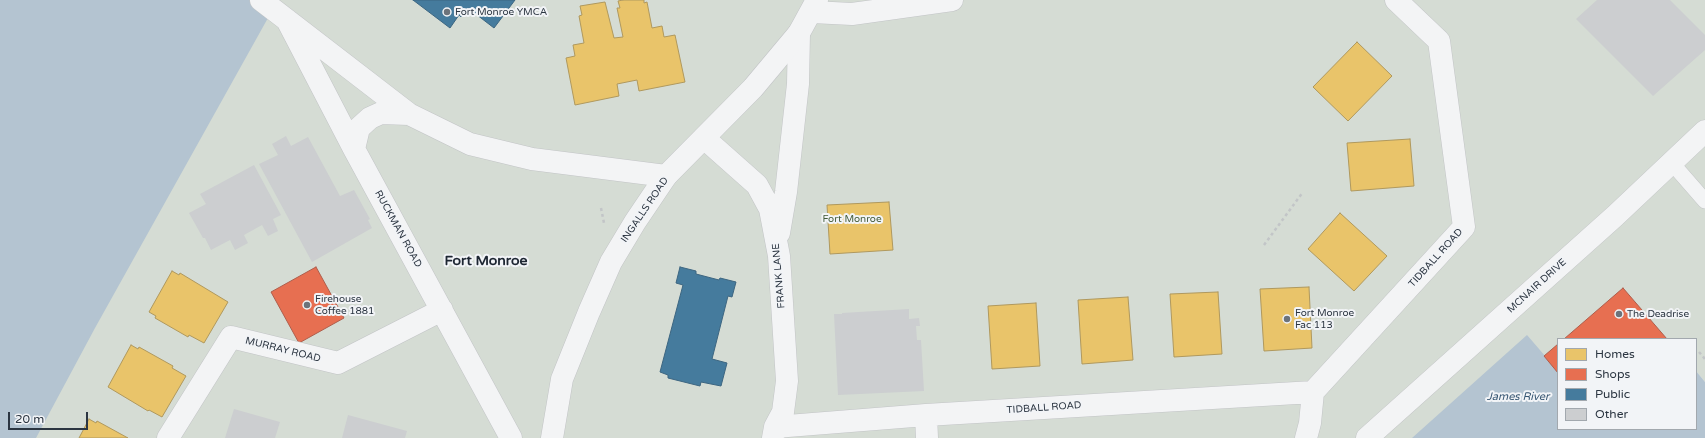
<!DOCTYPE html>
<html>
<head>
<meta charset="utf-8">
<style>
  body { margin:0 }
  #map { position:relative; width:1705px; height:438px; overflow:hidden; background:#e4e6e8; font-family:"Varela Round",sans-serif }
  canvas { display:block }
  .legend { position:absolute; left:1557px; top:338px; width:140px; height:92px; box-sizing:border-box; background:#f2f4f7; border:1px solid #a2a8ae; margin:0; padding:5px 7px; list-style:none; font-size:12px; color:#2b3541 }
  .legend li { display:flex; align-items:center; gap:8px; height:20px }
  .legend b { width:20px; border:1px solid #a2a8ae }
  .scale { position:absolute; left:8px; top:412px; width:80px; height:18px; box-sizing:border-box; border:2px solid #2b3541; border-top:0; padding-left:5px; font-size:12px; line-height:14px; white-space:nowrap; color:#2b3541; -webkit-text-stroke:3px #f2f4f7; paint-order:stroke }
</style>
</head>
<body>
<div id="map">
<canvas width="1705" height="438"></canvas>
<ul class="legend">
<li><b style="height:11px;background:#e9c46a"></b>Homes</li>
<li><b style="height:11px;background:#e76f51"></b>Shops</li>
<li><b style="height:11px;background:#457b9d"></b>Public</li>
<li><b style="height:11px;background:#ccced0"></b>Other</li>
</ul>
<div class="scale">20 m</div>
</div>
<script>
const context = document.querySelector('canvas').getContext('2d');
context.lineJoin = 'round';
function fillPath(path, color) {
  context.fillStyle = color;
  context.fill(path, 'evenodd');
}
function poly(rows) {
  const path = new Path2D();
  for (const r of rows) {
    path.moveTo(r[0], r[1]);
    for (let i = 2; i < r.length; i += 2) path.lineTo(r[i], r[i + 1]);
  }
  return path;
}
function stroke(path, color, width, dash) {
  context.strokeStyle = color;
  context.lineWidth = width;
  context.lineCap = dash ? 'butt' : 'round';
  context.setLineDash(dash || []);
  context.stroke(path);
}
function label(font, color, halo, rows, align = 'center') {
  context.font = font + ' "Varela Round",sans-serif';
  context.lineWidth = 4;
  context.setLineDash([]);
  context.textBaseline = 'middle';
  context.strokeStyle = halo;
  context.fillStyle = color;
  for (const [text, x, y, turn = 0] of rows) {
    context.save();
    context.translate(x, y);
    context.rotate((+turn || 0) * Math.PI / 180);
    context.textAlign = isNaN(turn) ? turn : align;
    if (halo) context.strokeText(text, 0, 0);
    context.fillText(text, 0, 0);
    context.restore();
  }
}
fillPath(poly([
  [0,0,1705,0,1705,382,1696,371,1696,339,1558,339,1558,371,1489,438,0,438]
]), '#d5dcd4');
fillPath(poly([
  [0,0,278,0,95,328,36,438,0,438],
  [1527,335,1558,371,1558,429,1696,429,1696,371,1705,382,1705,438,1412,438]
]), '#b4c4d1');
const homes = poly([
  [623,0,644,0,644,3,647,2,652,28,662,26,664,37,675,35,685,82,639,91,637,80,617,84,619,96,575,105,566,58,575,56,573,45,584,43,579,16,582,15,580,6,605,2,614,38,623,37,617,8,620,8,618,1,623,0],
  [1357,42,1392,76,1348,121,1313,87,1357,42],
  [1410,139,1414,186,1351,191,1347,143,1410,139],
  [889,202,893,250,830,254,827,205,889,202],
  [1340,213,1387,256,1354,291,1308,249,1340,213],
  [172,271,179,275,180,273,228,302,204,343,189,335,188,337,155,318,156,316,149,312,172,271],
  [1309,287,1312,348,1264,351,1260,289,1309,287],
  [1218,292,1222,354,1174,357,1170,294,1218,292],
  [1128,297,1133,360,1082,364,1078,300,1128,297],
  [1036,303,1040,366,992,369,988,306,1036,303],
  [131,345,138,349,139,347,173,366,172,368,186,376,162,417,149,410,148,411,108,387,131,345],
  [89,419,96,423,97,421,128,438,79,438,89,419]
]);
fillPath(homes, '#e9c46a');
stroke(homes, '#b0995e', 1);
const shops = poly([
  [316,267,344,318,299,343,271,292,316,267],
  [1623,288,1667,339,1564,339,1623,288],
  [1558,344,1558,373,1544,356,1558,344]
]);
fillPath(shops, '#e76f51');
stroke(shops, '#af5e4c', 1);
const public = poly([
  [413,0,515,0,494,28,468,8,461,17,459,15,450,28,413,0],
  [680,267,696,271,696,274,719,280,720,278,736,282,732,297,728,296,712,359,727,363,721,386,701,382,700,386,668,378,668,375,660,372,683,285,676,283,680,267]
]);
fillPath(public, '#457b9d');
stroke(public, '#3d6681', 1);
fillPath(poly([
  [1597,0,1670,0,1705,35,1705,50,1653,96,1576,19],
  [286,136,291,146,308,137,340,196,354,190,370,219,368,220,372,228,312,262,259,164,278,155,272,144],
  [254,165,281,215,273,219,278,231,268,236,262,225,244,235,248,243,235,250,230,240,211,250,205,238,203,238,189,213,206,204,200,194],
  [909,309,909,319,919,318,920,326,916,326,917,340,921,340,924,391,838,395,834,314,842,314,842,313],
  [234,409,280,422,275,438,225,438],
  [348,415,407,431,405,438,342,438]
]), '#ccced0');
const service = poly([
  [1671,162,1705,201]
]);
const minor = poly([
  [261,0,409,114,470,144,532,159,666,176],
  [812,12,852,14,952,0],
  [287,20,354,149,511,438],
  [704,138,757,185,770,209,779,256,787,381,783,412,775,427,773,438],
  [354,149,359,128,370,118,381,113,409,114],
  [779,233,786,192,798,84,799,33],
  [926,415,927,438],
  [775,427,926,415,1313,392],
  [168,438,231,337,338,363,442,310],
  [1306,438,1310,423,1313,392,1464,227,1439,41,1396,0]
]);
const tertiary = poly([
  [552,438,562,379,589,312,611,262,635,222,666,176,753,88,799,33,817,0],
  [1367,438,1615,216,1705,131]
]);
stroke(service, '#c2c4c6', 16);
stroke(minor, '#c2c4c6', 23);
stroke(tertiary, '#c2c4c6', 23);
stroke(poly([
  [601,208,604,223],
  [1264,245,1303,192],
  [1699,352,1705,359]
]), '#c2c5c7', 2.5, [3, 3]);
stroke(service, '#f3f4f5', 15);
stroke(minor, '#f3f4f5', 22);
stroke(tertiary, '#f3f4f5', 22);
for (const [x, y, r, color] of [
  [447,12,4,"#6c737b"],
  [307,305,4,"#6c737b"],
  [1619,314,4,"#6c737b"],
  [1287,319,4,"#6c737b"]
]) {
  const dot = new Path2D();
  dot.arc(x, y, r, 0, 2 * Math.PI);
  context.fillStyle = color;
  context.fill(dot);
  stroke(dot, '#f2f4f7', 1.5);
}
label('10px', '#2b3541', '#f2f4f7', [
  ["Fort Monroe YMCA",455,12],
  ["Firehouse",315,299],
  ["Coffee 1881",315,311],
  ["Fort Monroe",1295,313],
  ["Fac 113",1295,325],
  ["The Deadrise",1627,314]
], 'left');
label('10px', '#2b3541', '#f2f4f7', [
  ["INGALLS ROAD",645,210,-56],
  ["RUCKMAN ROAD",398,229,61],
  ["TIDBALL ROAD",1436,258,-48],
  ["FRANK LANE",779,276,-95],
  ["MCNAIR DRIVE",1537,286,-42],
  ["MURRAY ROAD",283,350,14],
  ["TIDBALL ROAD",1044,408,-4]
]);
label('10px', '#425b39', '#f2f4f7', [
  ["Fort Monroe",852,219]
]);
label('italic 11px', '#375672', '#f2f4f7', [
  ["James River",1518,397]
]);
label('bold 14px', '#1d2632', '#f2f4f7', [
  ["Fort Monroe",486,261]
]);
</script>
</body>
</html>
